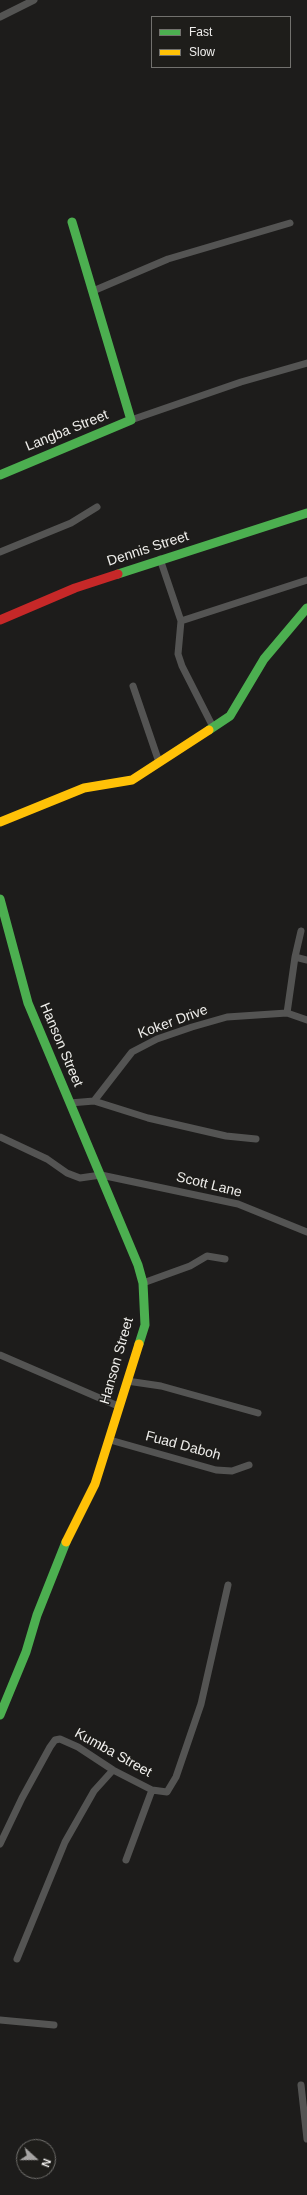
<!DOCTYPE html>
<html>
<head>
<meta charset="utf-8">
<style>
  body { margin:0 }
  #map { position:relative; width:307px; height:2195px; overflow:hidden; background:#1d1c1b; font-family:Arial,sans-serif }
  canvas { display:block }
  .legend { position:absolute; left:151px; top:16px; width:140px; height:52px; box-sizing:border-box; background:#1e1d1a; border:1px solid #72716e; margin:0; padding:5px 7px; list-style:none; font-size:12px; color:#efeeec }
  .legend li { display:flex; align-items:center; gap:8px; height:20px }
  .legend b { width:20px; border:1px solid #72716e }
  .north { position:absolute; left:16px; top:2139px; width:40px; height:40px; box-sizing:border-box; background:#1e1d1a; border:1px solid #72716e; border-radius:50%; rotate:111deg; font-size:11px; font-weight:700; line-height:16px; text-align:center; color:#efeeec }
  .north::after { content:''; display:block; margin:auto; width:14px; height:18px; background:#a6a4a3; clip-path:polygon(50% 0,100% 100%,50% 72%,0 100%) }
</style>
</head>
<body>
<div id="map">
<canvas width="307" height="2195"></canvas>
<ul class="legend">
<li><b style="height:5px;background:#4caf50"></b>Fast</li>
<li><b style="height:5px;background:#ffc107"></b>Slow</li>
</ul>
<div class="north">N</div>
</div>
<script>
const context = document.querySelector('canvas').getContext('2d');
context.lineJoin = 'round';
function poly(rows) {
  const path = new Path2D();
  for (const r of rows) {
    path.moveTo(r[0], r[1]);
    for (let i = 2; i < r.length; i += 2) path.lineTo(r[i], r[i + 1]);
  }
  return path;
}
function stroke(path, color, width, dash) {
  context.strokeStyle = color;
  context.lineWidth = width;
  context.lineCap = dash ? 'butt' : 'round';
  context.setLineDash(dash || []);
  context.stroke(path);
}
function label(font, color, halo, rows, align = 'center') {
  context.font = font + ' Arial,sans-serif';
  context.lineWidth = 3;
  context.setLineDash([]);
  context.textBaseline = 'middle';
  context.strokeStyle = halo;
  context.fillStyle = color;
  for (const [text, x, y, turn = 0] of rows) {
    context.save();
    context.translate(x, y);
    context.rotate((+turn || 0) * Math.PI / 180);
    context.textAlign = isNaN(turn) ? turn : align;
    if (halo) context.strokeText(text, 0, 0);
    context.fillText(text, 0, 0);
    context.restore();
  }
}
stroke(poly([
  [0,17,34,0],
  [93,291,168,259,290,223],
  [131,420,241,382,307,363],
  [0,552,71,523,97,507],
  [160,559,181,621,178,654,182,666,213,727],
  [181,621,307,580],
  [133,686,159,762],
  [295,957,307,960],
  [287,1013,295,957,301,931],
  [94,1101,148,1118,226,1136,256,1139],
  [70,1103,94,1101,132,1052,157,1039,192,1027,227,1017,287,1013,307,1020],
  [0,1137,47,1159,67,1173,80,1178,101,1175,238,1204,307,1232],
  [143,1283,190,1266,207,1256,225,1259],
  [0,1355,118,1406],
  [127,1381,161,1386,258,1413],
  [110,1440,216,1470,232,1471,249,1465],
  [152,1790,167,1792,176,1777,201,1704,228,1585],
  [0,1844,22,1798,50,1747,55,1740,60,1739,78,1747,113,1770,152,1790,126,1860],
  [17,1959,65,1842,94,1791,113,1770],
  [0,2020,54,2025],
  [301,2085,307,2139]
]), '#545453', 7);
stroke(poly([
  [0,475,131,420,72,222],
  [118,574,307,513],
  [209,730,230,716,264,659,307,608],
  [0,899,28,1003,138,1265,143,1283,145,1325,139,1344],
  [0,1715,26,1652,37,1615,66,1542]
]), '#4caf50', 9);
stroke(poly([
  [0,822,84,788,132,780,209,730],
  [66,1542,95,1484,139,1344]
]), '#ffc107', 9);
stroke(poly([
  [0,620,75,588,118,574]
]), '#c62828', 9);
label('14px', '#efeeec', '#1e1d1a', [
  ["Langba Street",67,431,-22],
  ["Dennis Street",148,549,-18],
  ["Koker Drive",173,1022,-20],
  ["Hanson Street",61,1045,67],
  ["Scott Lane",209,1185,14],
  ["Hanson Street",117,1361,-74],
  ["Fuad Daboh",183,1446,15],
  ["Kumba Street",113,1753,29]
]);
</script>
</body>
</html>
